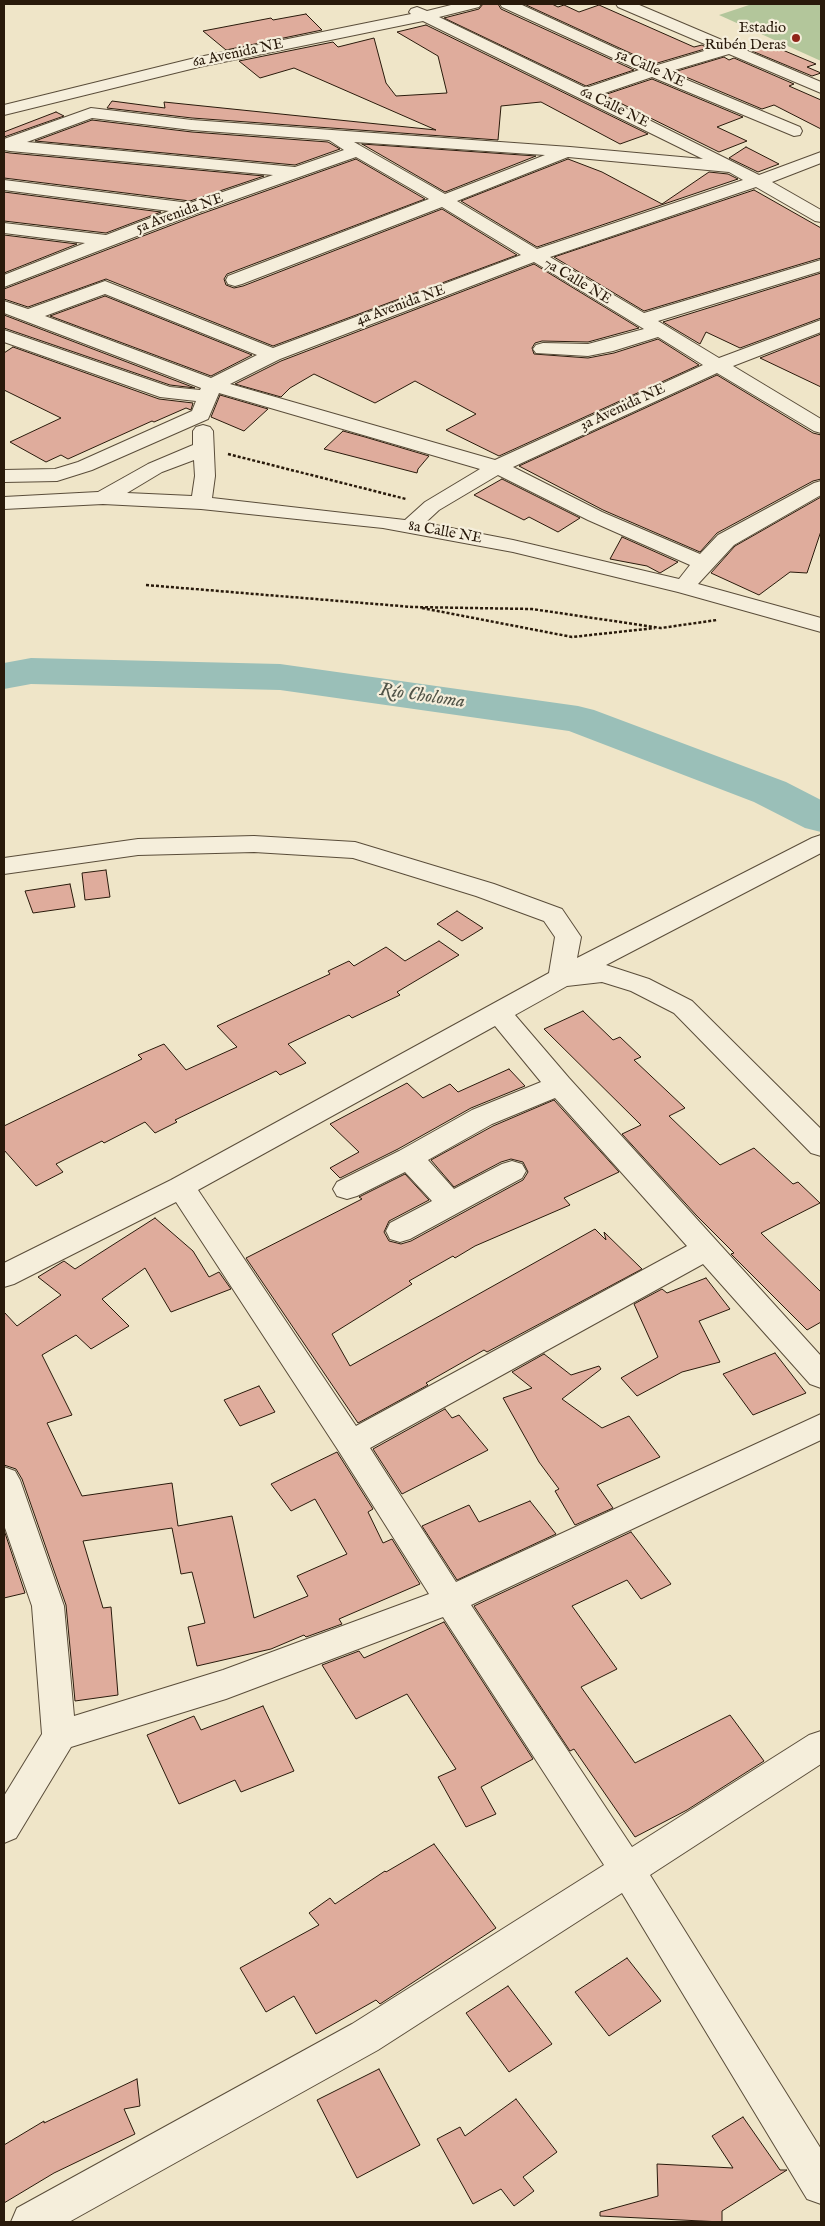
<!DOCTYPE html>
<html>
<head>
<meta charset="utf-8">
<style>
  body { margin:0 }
  #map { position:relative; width:825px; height:2226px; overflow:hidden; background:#efe5c8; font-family:"IM FELL English",serif }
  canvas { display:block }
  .frame { position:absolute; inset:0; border:5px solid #291a0b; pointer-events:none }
</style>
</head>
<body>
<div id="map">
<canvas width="825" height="2226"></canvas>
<div class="frame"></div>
</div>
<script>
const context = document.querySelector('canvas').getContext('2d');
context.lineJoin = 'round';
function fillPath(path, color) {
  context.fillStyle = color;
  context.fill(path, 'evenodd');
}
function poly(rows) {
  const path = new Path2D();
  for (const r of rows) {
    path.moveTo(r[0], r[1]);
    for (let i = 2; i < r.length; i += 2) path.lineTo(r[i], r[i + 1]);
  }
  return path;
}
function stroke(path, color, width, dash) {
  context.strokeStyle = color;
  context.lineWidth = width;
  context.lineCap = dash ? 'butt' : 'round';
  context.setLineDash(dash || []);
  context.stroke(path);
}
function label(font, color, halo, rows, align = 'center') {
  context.font = font + ' "IM FELL English",serif';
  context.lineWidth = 4.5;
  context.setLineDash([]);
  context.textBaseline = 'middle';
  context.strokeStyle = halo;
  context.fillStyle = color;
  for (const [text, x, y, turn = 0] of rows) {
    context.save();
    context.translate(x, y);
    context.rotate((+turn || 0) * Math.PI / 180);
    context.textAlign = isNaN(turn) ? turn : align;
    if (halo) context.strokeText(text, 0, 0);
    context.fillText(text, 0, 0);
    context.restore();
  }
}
fillPath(poly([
  [752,4,821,4,821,61,719,15]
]), '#b3c69b');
fillPath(poly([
  [31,658,280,664,578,706,594,710,786,782,821,800,821,832,805,828,754,802,569,731,280,690,31,684,4,689,4,663,31,658]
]), '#9abfb8');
const building = poly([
  [483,4,498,4,501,9,634,70,586,86,444,18,479,9,483,4],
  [524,4,552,4,558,7,564,5,579,12,599,5,694,47,702,45,708,48,654,64,524,4],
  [306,14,322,30,226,50,203,31,271,18,273,20,306,14],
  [426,25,648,134,620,144,541,102,501,106,498,140,192,118,107,108,112,101,165,108,164,102,436,130,294,68,260,78,239,61,333,42,338,47,374,38,386,83,396,96,447,93,438,56,397,32,426,25],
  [763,46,767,48,773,46,816,64,807,67,821,73,812,76,752,51,763,46],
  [724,57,729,60,734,58,794,84,789,86,821,100,821,129,774,105,762,109,674,72,724,57],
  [652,79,743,117,717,127,747,141,719,152,604,95,652,79],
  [56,112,64,116,4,137,4,132,56,112],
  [92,120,192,132,328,142,340,149,295,165,35,141,92,120],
  [362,144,536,156,445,192,362,144],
  [746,147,779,164,758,172,729,158,746,147],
  [4,152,10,153,264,176,190,201,4,178,4,152],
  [356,159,425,199,227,274,224,279,226,285,234,288,243,286,442,209,517,255,273,346,106,279,28,307,4,299,4,289,198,215,356,159],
  [568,159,602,172,662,204,709,172,728,174,738,179,537,247,461,201,568,159],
  [754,190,821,228,821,258,644,311,554,257,754,190],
  [4,192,161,212,106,233,4,221,4,192],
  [4,235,77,244,4,273,4,235],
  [534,264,639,328,588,342,542,341,535,343,532,348,534,354,588,358,614,353,658,339,699,365,499,456,446,430,476,414,415,381,375,403,314,374,290,388,281,397,235,384,281,361,534,264],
  [821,273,821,318,740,348,706,332,700,344,663,322,821,273],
  [105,296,252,355,211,376,50,316,105,296],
  [4,315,195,388,170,385,4,328,4,315],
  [821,334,821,387,760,358,821,334],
  [13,347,159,399,193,403,191,410,186,408,154,422,152,421,68,459,61,455,46,462,10,442,61,418,4,390,4,353,13,347],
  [717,375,813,433,821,435,821,479,813,481,717,533,700,552,603,510,519,466,717,375],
  [220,395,268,409,244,431,211,417,220,395],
  [343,431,365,437,429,456,418,469,417,473,324,449,343,431],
  [502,479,580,518,558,532,529,517,524,520,474,495,502,479],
  [821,497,821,531,807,573,790,572,759,595,711,573,735,546,821,497],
  [622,537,678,562,660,573,647,566,610,559,622,537],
  [106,870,110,897,85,900,82,873,106,870],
  [70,884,75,907,33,913,25,891,70,884],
  [457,911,483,928,462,941,437,924,457,911],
  [439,941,459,955,397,992,400,995,352,1018,349,1015,288,1044,306,1063,280,1075,276,1071,175,1120,177,1122,155,1133,145,1122,104,1143,102,1141,56,1164,63,1172,36,1186,4,1150,4,1126,142,1059,138,1055,164,1044,186,1070,237,1047,217,1026,330,974,328,971,349,961,354,966,386,947,405,961,439,941],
  [583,1011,613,1040,620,1037,641,1057,634,1060,685,1108,669,1116,720,1165,754,1148,793,1184,798,1182,820,1203,761,1233,821,1292,821,1322,807,1330,731,1254,734,1253,696,1215,622,1134,641,1125,544,1029,583,1011],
  [509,1069,525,1086,471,1108,398,1149,340,1178,330,1168,359,1152,330,1124,407,1083,423,1098,450,1084,458,1092,509,1069],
  [554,1100,619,1172,564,1198,570,1205,475,1246,455,1258,453,1256,409,1281,412,1284,332,1334,350,1366,595,1229,606,1240,604,1232,642,1269,487,1352,484,1350,426,1383,428,1385,358,1423,246,1258,362,1199,359,1197,405,1174,429,1200,389,1221,384,1232,389,1241,401,1244,411,1241,523,1180,528,1172,523,1162,511,1159,501,1162,454,1187,431,1160,493,1126,554,1100],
  [155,1218,193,1251,209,1277,219,1272,231,1289,171,1312,145,1268,102,1299,129,1326,91,1349,76,1335,42,1355,72,1415,47,1423,82,1496,172,1483,178,1526,232,1516,254,1618,308,1596,297,1576,347,1554,315,1499,291,1511,271,1484,337,1452,373,1509,368,1512,383,1543,392,1539,420,1584,339,1619,342,1624,306,1637,304,1635,271,1649,197,1666,188,1627,205,1623,192,1572,181,1574,172,1528,83,1541,103,1608,111,1607,118,1695,75,1701,66,1605,22,1479,16,1469,4,1465,4,1312,17,1326,61,1295,38,1277,64,1261,75,1269,155,1218],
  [706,1278,730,1309,699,1321,720,1362,682,1372,637,1396,621,1378,658,1357,634,1304,662,1289,667,1293,706,1278],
  [775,1353,806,1393,753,1415,723,1374,775,1353],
  [544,1354,571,1375,599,1366,601,1369,562,1399,602,1428,629,1416,660,1457,597,1485,613,1508,575,1525,555,1491,559,1489,539,1462,503,1398,532,1388,512,1372,544,1354],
  [259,1386,275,1412,240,1426,224,1400,259,1386],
  [445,1409,452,1418,459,1415,488,1450,402,1494,373,1449,445,1409],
  [530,1501,556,1534,457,1580,422,1526,469,1505,479,1522,530,1501],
  [4,1530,25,1593,4,1598,4,1530],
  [631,1532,671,1584,641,1599,627,1580,572,1606,617,1669,581,1687,635,1763,730,1715,764,1761,687,1810,635,1837,574,1749,570,1751,474,1606,631,1532],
  [444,1622,533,1759,481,1787,496,1814,466,1827,438,1777,456,1769,407,1694,356,1719,322,1665,359,1651,364,1658,444,1622],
  [263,1706,294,1771,241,1792,235,1780,179,1804,147,1735,194,1716,201,1730,263,1706],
  [434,1844,496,1928,380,2004,376,2000,316,2034,294,1996,266,2012,240,1968,319,1925,309,1913,330,1898,335,1904,385,1871,386,1872,434,1844],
  [627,1958,661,2001,609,2036,575,1992,627,1958],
  [508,1986,552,2044,509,2072,466,2013,508,1986],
  [379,2069,420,2145,357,2178,317,2100,379,2069],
  [137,2079,140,2106,124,2109,135,2134,54,2173,4,2203,4,2145,44,2121,44,2123,137,2079],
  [516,2099,557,2152,523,2177,534,2191,514,2206,501,2189,473,2204,437,2139,460,2127,465,2136,516,2099],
  [743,2117,780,2170,787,2170,722,2211,722,2222,600,2216,600,2212,658,2196,657,2164,733,2168,712,2136,743,2117]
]);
fillPath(building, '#dfac9c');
stroke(building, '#291a0b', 1);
const minor = poly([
  [455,4,481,4,479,7,439,17,586,88,639,70,502,7,500,4,520,4,654,66,714,48,618,7,616,4,637,4,821,82,821,93,729,54,668,72,800,127,802,131,800,135,794,136,652,77,599,95,759,175,821,152,821,163,772,182,821,210,821,222,815,221,756,187,550,257,644,313,821,260,821,271,658,321,719,358,821,320,821,332,733,366,821,419,821,433,814,431,717,373,513,467,602,512,700,554,718,535,814,483,821,481,821,495,734,545,698,584,821,618,821,632,678,592,513,552,383,528,201,509,103,504,4,509,4,497,98,492,148,464,193,445,193,431,196,427,203,425,210,427,213,431,215,476,212,498,405,520,425,502,480,469,219,393,208,419,92,470,57,481,4,482,4,470,55,469,78,462,192,411,196,401,160,397,4,342,4,330,170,387,200,390,201,388,4,313,4,301,28,309,105,281,273,348,521,255,442,207,242,284,235,286,228,284,226,280,228,276,429,199,356,157,197,213,4,287,4,275,85,243,4,233,4,223,106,235,169,211,4,190,4,180,190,203,273,175,10,151,4,150,4,139,91,108,192,120,570,147,703,159,423,21,199,67,4,115,4,105,199,57,411,14,409,12,411,9,417,7,427,11,455,4],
  [92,118,192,130,329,140,344,150,295,167,27,142,92,118],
  [354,142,545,155,445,194,354,142],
  [568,157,729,172,743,180,537,249,457,201,568,157],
  [534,262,644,329,588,344,543,343,536,345,533,349,536,353,588,356,613,351,658,337,703,365,495,460,230,384,280,359,534,262],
  [105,294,257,355,211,378,45,316,105,294],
  [194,460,195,476,192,496,127,493,162,472,194,460],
  [498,475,588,520,690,565,679,579,513,540,425,523,439,510,498,475],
  [821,835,821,853,606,965,649,979,692,1001,821,1129,821,1156,811,1153,674,1013,631,991,602,982,567,986,515,1015,569,1078,821,1356,821,1388,810,1384,703,1264,370,1448,456,1582,821,1414,821,1440,471,1605,632,1847,809,1735,821,1731,821,1764,650,1875,821,2149,821,2204,807,2199,622,1893,378,2050,69,2222,11,2222,17,2208,352,2024,604,1865,443,1617,226,1699,71,1747,16,1838,4,1843,4,1796,42,1734,32,1606,4,1525,4,1467,15,1471,20,1480,64,1606,74,1716,223,1670,429,1594,340,1453,176,1202,14,1284,4,1287,4,1263,171,1180,549,973,555,937,544,921,476,896,353,858,254,852,138,855,4,874,4,858,138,839,254,836,355,842,494,884,562,909,581,937,577,958,812,838,821,835],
  [495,1026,541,1082,472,1110,399,1151,337,1182,333,1189,337,1196,347,1199,357,1196,405,1172,432,1201,390,1223,386,1231,390,1239,400,1242,410,1239,522,1178,526,1171,522,1164,512,1161,502,1164,454,1189,428,1160,492,1124,555,1098,687,1246,356,1426,198,1190,495,1026]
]);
stroke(minor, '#5a4d3a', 2);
stroke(poly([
  [228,454,406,499],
  [146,585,412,607,532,609,661,628,717,620],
  [422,608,572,637,655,628]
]), '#291a0b', 2.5, [3, 2]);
fillPath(minor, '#f5eedb');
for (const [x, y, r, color] of [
  [796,38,5,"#8f2418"]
]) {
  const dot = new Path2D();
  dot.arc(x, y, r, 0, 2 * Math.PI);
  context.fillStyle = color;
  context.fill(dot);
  stroke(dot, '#f5eedb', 2);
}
label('15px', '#291a0b', '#f5eedb', [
  ["Estadio",786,29],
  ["Rubén Deras",786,46]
], 'right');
label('15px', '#291a0b', '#f5eedb', [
  ["6a Avenida NE",238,54,-12],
  ["5a Calle NE",650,69,24],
  ["6a Calle NE",614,108,26],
  ["5a Avenida NE",180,214,-20],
  ["7a Calle NE",577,282,31],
  ["4a Avenida NE",401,306,-20],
  ["3a Avenida NE",623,408,-25],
  ["8a Calle NE",445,533,10]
]);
label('italic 19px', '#515448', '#f5eedb', [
  ["Río Choloma",422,697,8]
]);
</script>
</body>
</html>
